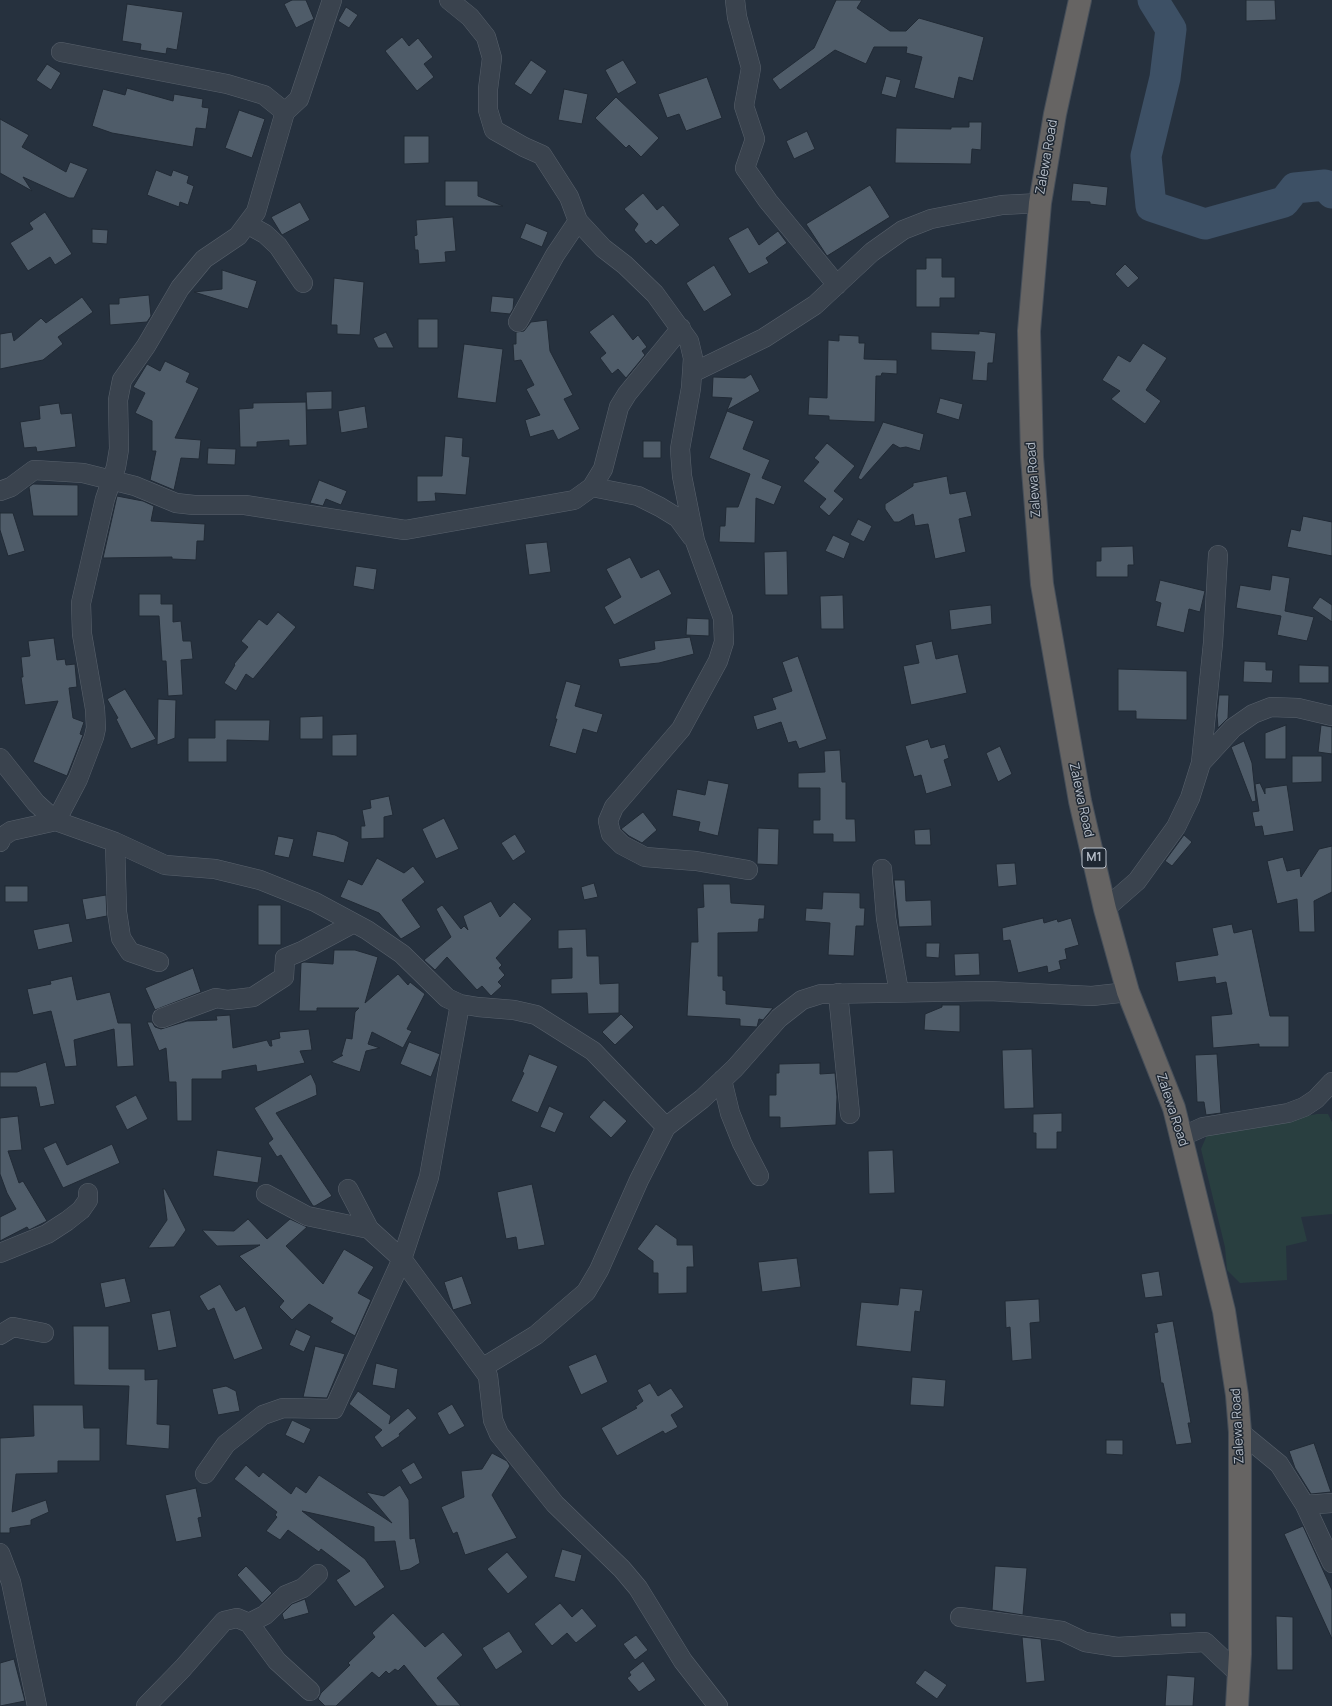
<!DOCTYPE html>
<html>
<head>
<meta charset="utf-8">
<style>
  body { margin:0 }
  canvas { display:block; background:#26313e }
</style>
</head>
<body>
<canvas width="1332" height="1706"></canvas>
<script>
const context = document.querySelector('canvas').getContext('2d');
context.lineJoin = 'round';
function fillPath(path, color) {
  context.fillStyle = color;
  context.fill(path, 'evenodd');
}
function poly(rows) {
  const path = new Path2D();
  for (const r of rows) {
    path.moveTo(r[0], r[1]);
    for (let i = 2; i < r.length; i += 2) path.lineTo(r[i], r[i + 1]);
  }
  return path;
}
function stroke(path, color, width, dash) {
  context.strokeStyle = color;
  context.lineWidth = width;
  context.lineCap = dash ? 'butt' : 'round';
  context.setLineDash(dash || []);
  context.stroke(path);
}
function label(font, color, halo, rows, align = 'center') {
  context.font = font + ' Manrope,sans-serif';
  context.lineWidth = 3;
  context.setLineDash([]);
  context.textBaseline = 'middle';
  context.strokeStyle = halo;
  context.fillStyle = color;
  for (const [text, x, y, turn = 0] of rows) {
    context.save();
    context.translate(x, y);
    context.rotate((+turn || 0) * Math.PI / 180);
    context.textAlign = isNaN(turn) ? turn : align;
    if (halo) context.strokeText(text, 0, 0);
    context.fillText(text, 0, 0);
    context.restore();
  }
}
fillPath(poly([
  [1317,1114,1328,1114,1332,1122,1332,1214,1301,1217,1307,1241,1286,1246,1287,1280,1240,1283,1227,1270,1225,1247,1201,1149,1207,1135]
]), '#293f40');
stroke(poly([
  [1153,0,1171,29,1165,78,1146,156,1151,206,1205,224,1284,202,1295,188,1325,185,1332,193]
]), '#3d5065', 31);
const building = poly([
  [292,0,306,0,314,19,296,28,284,4,292,0],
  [836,0,862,0,857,8,890,31,906,31,919,18,984,37,973,81,959,77,954,99,914,88,922,57,906,53,907,47,874,47,866,64,835,50,780,90,772,79,814,48,836,0],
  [1246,0,1275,0,1276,20,1246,21,1246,0],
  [127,4,183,12,177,50,167,48,166,54,140,50,141,44,122,41,127,4],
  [346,7,358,15,349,28,338,21,346,7],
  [402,37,409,46,418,38,433,57,424,64,434,77,417,91,385,51,402,37],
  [531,60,547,71,531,95,514,84,531,60],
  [623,60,637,83,618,94,605,70,623,60],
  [47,64,61,73,51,90,36,80,47,64],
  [886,76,901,80,896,98,881,94,886,76],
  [707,77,722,118,686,131,679,114,667,118,658,94,707,77],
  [127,88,173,101,174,94,203,99,202,107,209,108,206,129,196,128,193,147,112,133,92,126,103,89,125,95,127,88],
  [564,89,588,94,582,124,558,120,564,89],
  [616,97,659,138,641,157,629,145,626,148,595,118,616,97],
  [239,110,265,119,252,158,225,148,239,110],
  [0,119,29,135,22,147,66,172,70,162,88,169,74,198,69,198,23,177,32,191,0,173,0,119],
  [969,122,982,122,981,150,972,149,971,164,895,163,896,128,951,129,951,127,969,127,969,122],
  [807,131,815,149,794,159,786,141,807,131],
  [404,136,429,136,429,163,404,164,404,136],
  [156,170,171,176,173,170,189,176,187,183,194,186,188,205,180,202,179,207,147,195,156,170],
  [445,181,478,181,478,196,503,206,445,206,445,181],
  [1073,183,1108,187,1106,206,1090,204,1090,202,1071,201,1073,183],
  [870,185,890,217,827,256,806,224,870,185],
  [643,193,657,210,663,205,680,225,656,245,651,240,646,244,634,230,638,224,624,209,643,193],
  [300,202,310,220,282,235,271,217,300,202],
  [45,212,72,254,55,265,50,257,28,271,10,243,33,229,29,223,45,212],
  [453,217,456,251,445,252,446,262,419,264,418,250,415,250,414,236,417,235,416,220,453,217],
  [526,223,548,232,542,247,520,238,526,223],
  [748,227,759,245,778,231,787,243,766,258,769,263,749,274,728,238,748,227],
  [92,229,108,230,107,244,92,243,92,229],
  [926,258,942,258,942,277,955,277,955,298,940,298,940,307,916,307,916,269,926,269,926,258],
  [1125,264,1139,278,1128,288,1115,274,1125,264],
  [714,265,732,295,704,312,686,283,714,265],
  [222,270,257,281,248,309,194,292,222,289,222,270],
  [334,278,364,282,360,335,337,334,337,325,331,325,334,278],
  [149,295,151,316,147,322,110,325,109,304,119,304,119,298,149,295],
  [492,296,514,298,513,309,510,314,490,312,492,296],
  [82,297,93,312,58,337,63,344,43,360,0,369,0,334,12,332,14,341,41,318,46,323,82,297],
  [613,314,633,340,638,335,647,347,642,351,645,355,626,378,618,369,612,374,600,358,606,353,589,332,613,314],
  [418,319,438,319,438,348,418,348,418,319],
  [547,320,550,351,573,395,564,399,580,429,558,440,553,430,530,437,525,420,540,415,526,389,534,385,521,360,514,361,513,344,516,344,516,332,524,331,531,322,547,320],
  [979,331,996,333,993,363,988,363,987,381,972,380,975,352,931,350,931,332,979,334,979,331],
  [386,332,394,348,378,348,373,338,386,332],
  [839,335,859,336,859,343,865,343,864,359,897,360,897,374,882,373,881,376,876,376,875,422,829,420,829,416,808,415,809,397,827,398,828,340,839,341,839,335],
  [1143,343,1167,358,1146,390,1161,401,1145,424,1111,399,1120,391,1102,380,1118,355,1130,362,1143,343],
  [464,344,503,349,496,403,457,398,464,344],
  [165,361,190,373,186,382,199,388,175,438,201,440,199,459,181,458,174,490,150,480,156,451,152,451,152,421,135,413,145,393,133,387,147,364,160,371,165,361],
  [751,374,760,391,727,410,732,398,712,397,713,377,745,378,751,374],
  [332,391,332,409,307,410,306,392,332,391],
  [940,398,963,404,959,420,936,413,940,398],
  [306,402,307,445,289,446,289,440,257,442,257,447,240,447,239,409,253,408,253,403,306,402],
  [59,403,61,414,72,413,76,447,37,452,36,447,24,448,20,422,40,419,39,406,59,403],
  [365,406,368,428,341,433,338,411,365,406],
  [727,411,754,421,743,449,770,460,762,478,782,486,774,505,756,498,755,543,719,542,720,526,725,526,726,507,738,507,750,474,709,458,727,411],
  [883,422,924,434,920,451,906,447,900,448,893,444,861,480,858,478,883,422],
  [445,436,463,438,462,456,470,457,466,495,435,493,436,501,417,502,417,476,442,476,445,436],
  [643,441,661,441,661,458,643,458,643,441],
  [827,443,855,466,834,491,844,499,829,516,819,507,826,499,803,481,819,462,814,458,827,443],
  [208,448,236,449,235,465,207,464,208,448],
  [947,476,950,494,966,491,972,516,959,519,966,552,935,559,928,524,915,526,913,514,899,522,894,522,885,509,885,504,913,486,913,483,947,476],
  [319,480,347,491,341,505,326,499,323,506,310,503,319,480],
  [33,484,78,485,78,516,33,516,29,487,33,484],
  [117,496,143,501,154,506,151,521,205,524,204,541,197,541,196,560,172,559,172,557,103,558,117,496],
  [0,513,13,513,25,551,8,556,0,530,0,513],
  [1303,516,1332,522,1332,556,1287,547,1291,529,1300,531,1303,516],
  [858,519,872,526,864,542,850,535,858,519],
  [833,535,850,543,844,559,825,551,833,535],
  [547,542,551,572,529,575,525,544,547,542],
  [1133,546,1134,565,1128,565,1128,577,1096,577,1096,561,1101,561,1101,547,1133,546],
  [787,551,788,595,765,595,764,552,787,551],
  [630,557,641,578,659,569,672,594,614,625,604,607,621,597,606,569,630,557],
  [356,566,377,569,374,590,353,586,356,566],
  [1272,575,1290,578,1285,611,1314,617,1307,641,1277,635,1281,616,1236,608,1240,585,1270,590,1272,575],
  [1160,580,1205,591,1200,612,1189,609,1184,633,1156,626,1161,603,1155,601,1160,580],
  [139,594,161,594,161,604,173,604,173,622,181,621,183,641,191,641,193,659,181,660,183,695,168,696,166,661,162,661,159,616,139,616,139,594],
  [843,595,844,629,821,629,820,596,843,595],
  [1320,597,1332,605,1332,622,1312,608,1320,597],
  [991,605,992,624,951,630,949,610,991,605],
  [278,612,296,627,253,679,246,674,236,691,224,683,235,665,234,664,248,647,241,641,259,619,267,625,278,612],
  [687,618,709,619,709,636,686,635,687,618],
  [690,637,694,654,659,663,620,667,618,659,655,649,654,641,690,637],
  [54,638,57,660,65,659,66,665,75,664,77,687,69,688,73,718,84,722,80,734,83,735,67,776,33,762,58,701,25,705,21,677,23,677,21,657,30,656,28,641,54,638],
  [932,641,936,659,958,654,967,693,911,705,903,666,919,663,915,645,932,641],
  [798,656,827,739,799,749,796,741,788,743,781,722,757,730,753,716,776,709,772,698,792,691,782,662,798,656],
  [1244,661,1266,662,1266,670,1273,670,1272,683,1243,682,1244,661],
  [1299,665,1329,666,1329,683,1299,683,1299,665],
  [1118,669,1187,671,1187,720,1136,719,1136,711,1118,711,1118,669],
  [566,681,581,685,575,706,603,714,597,733,583,729,576,754,549,746,557,719,555,719,566,681],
  [125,689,156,739,131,749,116,719,118,718,107,699,125,689],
  [1219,695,1229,695,1228,718,1218,728,1217,715,1219,695],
  [158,699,176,700,175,738,157,745,158,699],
  [323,716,323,739,300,739,300,717,323,716],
  [215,720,270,720,269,741,227,740,227,762,188,762,188,738,215,738,215,720],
  [1286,725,1286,759,1265,759,1265,733,1286,725],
  [1321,725,1332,727,1332,754,1318,752,1321,725],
  [357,734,357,756,332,756,332,735,357,734],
  [928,739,931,748,945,744,949,758,944,760,952,786,926,794,921,775,914,777,905,746,928,739],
  [1244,741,1252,763,1256,801,1252,802,1231,747,1244,741],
  [1000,746,1012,774,998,782,986,753,1000,746],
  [840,750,842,782,846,782,846,819,855,819,856,842,833,842,833,834,813,834,813,820,820,820,820,788,798,788,798,773,825,772,824,751,840,750],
  [1292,756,1322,756,1322,782,1292,783,1292,756],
  [708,780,729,784,718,836,698,831,700,822,672,816,677,789,705,795,708,780],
  [1260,783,1265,794,1265,788,1287,785,1294,831,1264,836,1262,826,1255,827,1252,812,1259,811,1255,784,1260,783],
  [389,796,393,815,384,817,384,838,361,839,361,826,365,826,362,810,371,808,370,800,389,796],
  [643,812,657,830,642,843,629,836,621,829,643,812],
  [444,818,459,849,436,859,422,829,444,818],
  [758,828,779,829,778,865,757,864,758,828],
  [930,829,931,845,915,845,914,830,930,829],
  [317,831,335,835,349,842,344,863,312,856,317,831],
  [515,834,526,852,513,861,501,843,515,834],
  [1184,835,1192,842,1172,866,1165,861,1184,835],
  [278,836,294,839,289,858,274,855,278,836],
  [1332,846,1332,892,1314,901,1315,932,1299,932,1297,899,1277,904,1267,861,1283,857,1287,871,1300,868,1301,877,1319,849,1332,846],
  [377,858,404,873,413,866,425,882,402,900,421,927,401,939,379,913,340,897,348,879,362,885,377,858],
  [1015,863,1017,885,998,887,996,864,1015,863],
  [894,880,905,880,906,901,931,900,932,926,899,927,894,880],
  [594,883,598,897,584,900,581,887,594,883],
  [703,884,730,884,731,903,765,905,764,919,759,919,758,932,718,933,718,976,723,976,723,990,726,991,726,1004,773,1008,763,1020,759,1019,757,1027,740,1026,740,1019,687,1016,691,942,698,942,697,908,704,907,703,884],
  [5,886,28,886,28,902,5,902,5,886],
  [823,892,860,893,860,908,865,908,864,926,856,926,854,956,828,955,830,923,805,921,806,908,822,909,823,892],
  [106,895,107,916,86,920,82,899,106,895],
  [491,901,500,917,514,902,532,919,496,958,502,965,499,968,505,975,498,982,502,986,491,996,482,986,477,990,447,957,435,970,424,960,451,937,436,909,442,905,461,929,464,926,468,930,463,916,491,901],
  [258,905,281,905,281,945,258,945,258,905],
  [1043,918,1044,923,1057,919,1058,922,1071,918,1079,945,1065,949,1067,959,1059,961,1061,969,1048,973,1047,966,1018,973,1010,940,1003,941,1002,928,1043,918],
  [69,923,73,942,38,950,33,930,69,923],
  [1232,924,1234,933,1252,929,1270,1016,1289,1016,1289,1047,1259,1047,1259,1044,1213,1048,1211,1016,1232,1014,1226,982,1216,984,1215,977,1178,982,1175,962,1218,955,1212,928,1232,924],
  [586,929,587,956,599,956,600,984,619,983,619,1013,588,1014,587,993,551,994,551,979,572,978,572,948,558,949,558,930,586,929],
  [926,943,940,943,939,958,926,957,926,943],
  [334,950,355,950,378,957,365,1003,398,974,408,985,410,982,425,994,407,1029,412,1031,403,1048,372,1032,368,1044,380,1048,366,1051,360,1072,331,1062,343,1055,341,1056,346,1038,352,1039,355,1012,359,1008,317,1008,317,1011,299,1011,301,963,304,962,333,964,334,950],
  [979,953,980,975,955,976,954,954,979,953],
  [193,968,201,992,155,1010,145,988,193,968],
  [72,976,77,1000,110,992,118,1023,131,1023,134,1066,117,1067,114,1029,74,1040,77,1066,65,1067,51,1011,33,1015,27,989,51,984,50,981,72,976],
  [942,1005,960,1005,960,1032,924,1030,925,1014,942,1007,942,1005],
  [621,1014,634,1027,615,1045,602,1032,621,1014],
  [230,1015,233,1048,267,1040,270,1046,272,1046,271,1040,280,1038,279,1032,309,1029,312,1050,300,1051,305,1063,257,1072,256,1065,222,1071,222,1079,192,1079,192,1121,177,1121,176,1082,169,1082,166,1048,159,1051,147,1022,152,1022,155,1027,161,1029,187,1021,217,1020,216,1016,230,1015],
  [409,1042,440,1054,431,1077,400,1064,409,1042],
  [1032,1049,1034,1108,1004,1109,1002,1050,1032,1049],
  [529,1054,558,1066,538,1113,511,1101,524,1073,522,1072,529,1054],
  [1217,1054,1221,1113,1206,1115,1204,1102,1197,1102,1195,1055,1217,1054],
  [46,1062,55,1104,40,1107,36,1087,0,1087,0,1072,17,1072,46,1062],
  [820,1063,820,1074,835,1073,837,1097,836,1125,780,1128,780,1117,769,1117,769,1095,776,1095,776,1073,779,1073,779,1064,820,1063],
  [311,1074,316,1085,317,1095,276,1113,332,1196,315,1206,313,1206,281,1155,277,1157,268,1143,273,1139,254,1108,311,1074],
  [136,1095,148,1119,127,1130,115,1106,136,1095],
  [604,1100,627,1121,611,1138,589,1117,604,1100],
  [549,1106,564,1113,555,1133,540,1127,549,1106],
  [1062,1113,1062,1132,1057,1132,1057,1149,1036,1149,1036,1133,1033,1133,1033,1114,1062,1113],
  [18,1116,22,1150,8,1151,19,1183,23,1181,47,1221,29,1230,27,1227,0,1241,0,1217,16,1209,7,1193,0,1174,0,1118,18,1116],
  [56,1142,67,1165,112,1144,120,1163,63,1188,43,1148,56,1142],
  [217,1150,262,1157,258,1183,213,1176,217,1150],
  [893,1150,895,1193,869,1194,868,1151,893,1150],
  [532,1184,545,1245,518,1250,516,1237,506,1239,497,1192,532,1184],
  [163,1189,165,1189,186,1230,174,1247,148,1248,167,1220,163,1189],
  [248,1219,267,1239,290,1219,307,1227,286,1246,323,1284,344,1249,374,1267,358,1293,371,1300,355,1336,330,1322,333,1318,309,1304,292,1320,279,1307,284,1301,239,1256,260,1245,217,1246,202,1230,234,1231,248,1219],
  [656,1224,677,1239,677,1245,693,1245,694,1267,687,1267,687,1293,658,1294,658,1273,653,1273,653,1261,637,1249,656,1224],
  [797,1258,801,1287,762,1292,758,1262,797,1258],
  [1159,1271,1163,1296,1145,1298,1141,1274,1159,1271],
  [462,1276,472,1304,453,1310,444,1282,462,1276],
  [125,1278,131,1302,105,1308,100,1283,125,1278],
  [220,1284,236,1311,245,1306,263,1349,234,1360,214,1308,208,1311,199,1296,220,1284],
  [900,1288,923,1290,920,1312,915,1311,911,1352,856,1346,861,1302,898,1305,900,1288],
  [1039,1299,1040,1322,1030,1323,1032,1359,1012,1361,1010,1327,1006,1328,1005,1301,1039,1299],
  [170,1310,177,1347,158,1351,151,1314,170,1310],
  [1173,1321,1191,1423,1188,1423,1192,1443,1176,1445,1163,1383,1161,1383,1154,1333,1158,1332,1156,1324,1173,1321],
  [73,1326,109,1326,109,1369,145,1369,145,1380,158,1379,157,1424,170,1425,169,1449,126,1445,129,1386,74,1385,73,1326],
  [296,1329,311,1336,304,1352,289,1345,296,1329],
  [315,1346,345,1354,327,1398,303,1397,315,1346],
  [596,1354,608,1382,581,1395,568,1366,596,1354],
  [376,1363,398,1369,395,1389,372,1385,376,1363],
  [912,1377,946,1380,944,1407,910,1405,912,1377],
  [650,1383,658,1396,671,1388,684,1407,671,1415,678,1427,665,1434,663,1431,617,1456,601,1428,637,1408,635,1407,643,1401,637,1390,650,1383],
  [226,1386,236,1391,240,1411,218,1415,212,1389,226,1386],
  [358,1391,391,1416,389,1424,408,1408,417,1418,399,1434,400,1436,382,1448,374,1437,382,1430,349,1404,358,1391],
  [452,1404,465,1426,449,1435,437,1413,452,1404],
  [33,1405,83,1405,84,1428,100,1428,100,1461,58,1461,58,1473,16,1474,12,1512,46,1500,49,1512,31,1520,31,1525,10,1528,10,1533,0,1533,0,1438,34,1436,33,1405],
  [292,1420,311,1429,304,1444,285,1435,292,1420],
  [1106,1440,1123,1440,1123,1455,1106,1454,1106,1440],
  [1314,1443,1331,1492,1311,1494,1295,1468,1289,1451,1314,1443],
  [492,1453,507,1461,510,1466,492,1495,517,1538,465,1555,457,1532,453,1534,441,1507,464,1497,461,1471,482,1469,492,1453],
  [414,1462,423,1478,410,1485,401,1470,414,1462],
  [246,1465,259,1477,263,1472,291,1494,296,1486,306,1493,319,1475,392,1523,366,1492,384,1496,400,1485,409,1500,410,1539,415,1538,420,1563,410,1569,400,1571,395,1541,374,1542,374,1527,302,1511,365,1559,385,1587,355,1607,336,1580,350,1571,321,1549,319,1552,288,1530,280,1540,266,1531,277,1517,275,1515,277,1512,234,1479,246,1465],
  [196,1488,202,1517,198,1518,202,1537,176,1542,165,1495,196,1488],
  [1303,1526,1332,1590,1332,1639,1284,1534,1303,1526],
  [562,1549,582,1555,575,1582,554,1577,562,1549],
  [507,1552,528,1577,508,1594,487,1569,507,1552],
  [246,1566,272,1593,262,1603,237,1575,246,1566],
  [995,1566,1027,1568,1023,1615,992,1610,995,1566],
  [305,1599,309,1613,284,1620,282,1614,292,1604,305,1599],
  [560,1603,572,1617,582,1608,597,1626,576,1643,567,1633,552,1646,534,1624,560,1603],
  [393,1613,425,1647,443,1632,463,1655,437,1678,461,1706,437,1706,404,1665,398,1671,395,1669,389,1674,386,1671,379,1678,372,1672,336,1706,325,1706,318,1699,321,1693,350,1665,348,1663,375,1637,372,1633,393,1613],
  [1170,1613,1186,1613,1186,1627,1171,1627,1170,1613],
  [1276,1616,1293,1617,1293,1670,1277,1670,1276,1616],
  [509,1631,523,1652,496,1670,482,1648,509,1631],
  [636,1635,648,1650,635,1660,623,1644,636,1635],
  [1022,1637,1041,1639,1045,1681,1026,1683,1022,1637],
  [14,1659,25,1701,0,1706,0,1663,14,1659],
  [643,1661,656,1680,639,1692,627,1678,631,1675,629,1672,643,1661],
  [925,1670,947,1685,937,1699,915,1683,925,1670],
  [1167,1675,1195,1677,1193,1706,1165,1706,1167,1675]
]);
fillPath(building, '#4f5c69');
stroke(building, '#212a35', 1);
const minor = poly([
  [449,0,470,17,486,37,492,58,488,89,488,110,494,130,524,147,542,155,569,197,578,221,603,248,625,265,655,294,689,341,693,358,691,388,680,449,682,476,695,541,723,618,724,642,718,661,681,729,614,807,608,821,611,834,622,845,645,857,696,861,748,870],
  [735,0,737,17,751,68,744,106,755,139,745,168,768,201,837,285],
  [61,52,227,84,264,95,285,112],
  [247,224,265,234,278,246,303,283],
  [518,322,555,255,578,221],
  [692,373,764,338,815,305,872,252,903,230,931,219,1002,205,1040,203],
  [592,487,638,496,660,507,678,518,692,537],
  [0,491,11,487,34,470,83,473,135,486,176,503,194,505,245,505,405,530,574,500,592,487,603,469,619,407,627,394,681,328],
  [0,758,36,803,56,821,115,842,165,865,215,869,260,880,315,902,367,930,402,954,447,998,460,1004,478,1007,514,1010,536,1015,593,1051,666,1127,702,1099,735,1068,779,1018,802,1000,821,994,989,991,1092,996,1128,992],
  [1201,763,1233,728,1253,714,1271,707,1298,708,1332,716],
  [0,842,2,837,11,831,56,821,78,779,94,737,96,728,95,709,82,634,81,603,105,499,116,467,119,449,118,400,122,380,146,346,180,288,204,259,238,236,256,212,285,112,299,99,332,0],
  [115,842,117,912,121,938,130,952,159,962],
  [882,869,886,918,899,992],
  [1105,909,1137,881,1176,827,1190,798,1201,763,1213,643,1218,555],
  [838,993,850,1114],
  [162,1018,216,998,228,1000,253,997,284,977,285,958,302,951,354,923],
  [722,1080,730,1113,742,1143,759,1176],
  [1183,1136,1203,1127,1288,1113,1304,1107,1316,1099,1332,1082],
  [348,1189,369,1229],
  [266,1194,307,1216,369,1229,402,1259,488,1376,493,1420,499,1434,555,1504,622,1569,638,1588,683,1661,718,1706],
  [0,1253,47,1234,67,1221,81,1210,88,1200,88,1193],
  [0,1335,13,1327,44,1333],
  [482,1368,536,1335,586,1292,599,1270,639,1180,666,1127],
  [1240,1432,1279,1464,1305,1505,1332,1563],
  [205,1474,226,1444,263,1415,283,1408,334,1409,402,1259,429,1177,460,1004],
  [1305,1505,1332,1503],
  [0,1553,11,1582,37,1706],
  [960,1617,1062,1631,1085,1642,1117,1647,1205,1642,1239,1674],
  [249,1623,265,1615,286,1595,303,1588,318,1574],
  [146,1706,183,1668,224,1621,237,1618,249,1623,277,1661,310,1691]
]);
const trunk = poly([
  [1080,0,1055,114,1040,203,1029,331,1032,457,1042,584,1080,801,1105,909,1128,992,1174,1108,1224,1311,1237,1395,1240,1432,1240,1654,1237,1706]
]);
stroke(minor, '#58616c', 20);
stroke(trunk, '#454e59', 24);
stroke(minor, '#3a434e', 19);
stroke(trunk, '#666463', 22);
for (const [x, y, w] of [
  [1094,858,24]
]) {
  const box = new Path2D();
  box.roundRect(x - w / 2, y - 10, w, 20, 3);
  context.fillStyle = '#1f2833';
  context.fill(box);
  stroke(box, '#b6bec9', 1);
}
label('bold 12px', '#b6bec9', null, [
  ["M1",1094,858]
]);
label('13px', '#b6bec9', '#1f2833', [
  ["Zalewa Road",1047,157,-80],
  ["Zalewa Road",1034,480,-94],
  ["Zalewa Road",1081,800,78],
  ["Zalewa Road",1172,1110,72],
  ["Zalewa Road",1238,1426,-93]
]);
</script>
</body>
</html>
